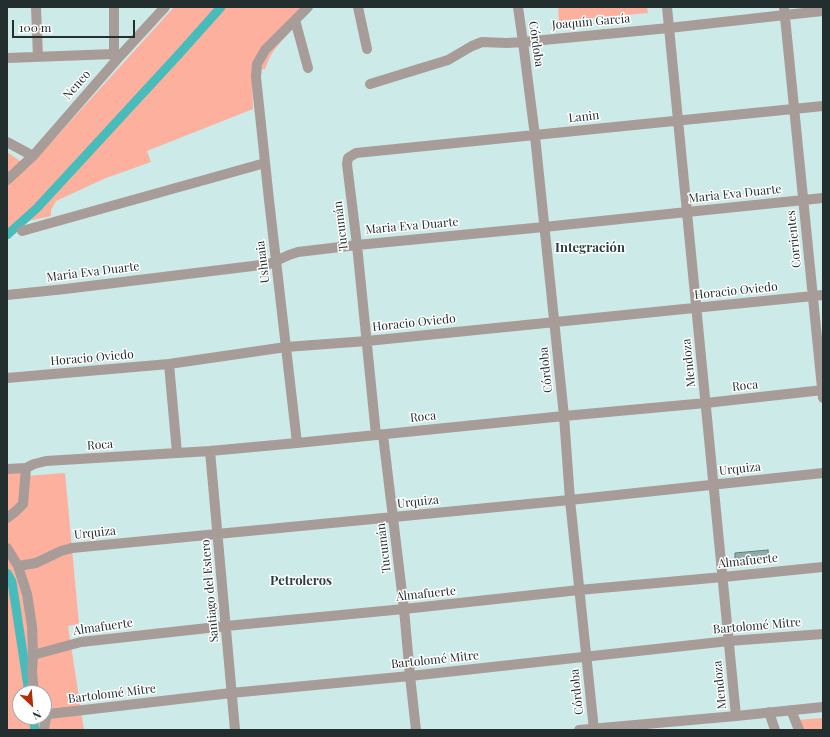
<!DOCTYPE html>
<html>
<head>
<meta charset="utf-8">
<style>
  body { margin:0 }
  #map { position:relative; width:830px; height:737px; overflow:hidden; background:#cceae8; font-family:"Playfair Display",serif }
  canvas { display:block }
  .frame { position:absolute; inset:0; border:8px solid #232e2e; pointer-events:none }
  .north { position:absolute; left:12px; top:685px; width:40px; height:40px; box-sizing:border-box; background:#fff; border:1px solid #a7abab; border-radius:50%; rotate:154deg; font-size:11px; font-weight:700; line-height:16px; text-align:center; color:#232e2e }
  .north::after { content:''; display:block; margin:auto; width:14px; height:18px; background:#b52b02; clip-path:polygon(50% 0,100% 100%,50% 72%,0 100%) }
  .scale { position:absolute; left:12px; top:20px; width:123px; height:18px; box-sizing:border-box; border:2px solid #232e2e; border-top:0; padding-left:5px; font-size:12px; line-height:14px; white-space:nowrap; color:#232e2e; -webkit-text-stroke:3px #fff; paint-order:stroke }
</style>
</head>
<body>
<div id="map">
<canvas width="830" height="737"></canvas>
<div class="frame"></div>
<div class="north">N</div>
<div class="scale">100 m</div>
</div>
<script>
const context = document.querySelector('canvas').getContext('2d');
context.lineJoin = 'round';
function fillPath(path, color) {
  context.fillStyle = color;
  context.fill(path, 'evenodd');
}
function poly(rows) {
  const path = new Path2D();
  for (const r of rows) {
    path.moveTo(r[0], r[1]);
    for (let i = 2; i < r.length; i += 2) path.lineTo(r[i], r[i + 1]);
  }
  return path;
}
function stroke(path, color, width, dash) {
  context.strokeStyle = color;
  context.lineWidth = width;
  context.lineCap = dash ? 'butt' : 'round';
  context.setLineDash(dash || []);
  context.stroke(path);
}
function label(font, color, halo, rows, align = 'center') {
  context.font = font + ' "Playfair Display",serif';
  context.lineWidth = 3;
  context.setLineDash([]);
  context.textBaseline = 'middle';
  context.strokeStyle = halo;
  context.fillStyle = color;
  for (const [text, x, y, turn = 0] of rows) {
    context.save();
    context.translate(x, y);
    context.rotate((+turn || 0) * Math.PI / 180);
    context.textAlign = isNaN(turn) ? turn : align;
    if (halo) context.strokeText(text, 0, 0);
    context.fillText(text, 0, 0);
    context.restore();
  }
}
fillPath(poly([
  [174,7,311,7,274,50,269,59,265,69,252,71,253,109,147,151,151,162,106,178,56,201,51,210,51,216,28,221,7,240,7,152,29,167],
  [558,7,647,7,648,13,559,21],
  [7,466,26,476,65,473,79,624,68,626,84,730,7,730],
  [20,693,44,693,44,717,20,717],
  [823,718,823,730,804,730,797,720]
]), '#fdb09d');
stroke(poly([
  [7,235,37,208,180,53,221,7],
  [7,573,12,582,29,693],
  [33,717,35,730]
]), '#48bcba', 9);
const building = poly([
  [768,550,769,561,740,564,735,560,735,553,768,550]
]);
fillPath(building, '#8fabaa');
stroke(building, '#627d7c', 1);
stroke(poly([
  [36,7,38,57],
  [114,7,114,54],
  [358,7,367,49],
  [518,7,523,42,535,136,564,416,570,500,594,730],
  [667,7,736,716],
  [784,7,823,398],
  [295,20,308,68],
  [7,58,114,54,120,56],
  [370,84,448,60,472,46,482,42,507,43,523,42,669,28,785,15,823,11],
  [7,142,33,156],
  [7,180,33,156,120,56,165,7],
  [22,231,265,163],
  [7,295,65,289,269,264,289,255,298,252,357,245,544,227,687,212,823,198],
  [169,364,177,453],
  [7,378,169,364,286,347,367,341,823,295],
  [376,435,357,245,347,164,348,158,356,153,823,106],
  [383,435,404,609,410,676,416,730],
  [297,443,269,200,256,77,257,64,265,50,308,7],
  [210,451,235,730],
  [7,469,26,468,34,464,46,461,210,451,297,443,564,416,706,403,823,390],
  [7,518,16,511,23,504,26,468],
  [7,548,18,566,27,594,32,626,33,655,32,672,34,693],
  [18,566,36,563,61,551,72,548,570,500,823,473],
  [33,655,81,642,226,626,404,609,579,590,723,577,823,567],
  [791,710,799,730],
  [44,712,49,714,46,718,44,730],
  [769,712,775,730],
  [49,714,231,693,410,676,729,641,823,634],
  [579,730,736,716,823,707]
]), '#a89c99', 10);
label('12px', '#232e2e', '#fff', [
  ["Joaquín García",591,22,-5],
  ["Córdoba",536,44,82],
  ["Neneo",77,85,-49],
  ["Lanin",584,117,-6],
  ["Maria Eva Duarte",735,194,-6],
  ["Tucumán",341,226,-97],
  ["Maria Eva Duarte",412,226,-5],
  ["Corrientes",794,239,-96],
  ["Ushuaia",263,262,-97],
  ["Maria Eva Duarte",93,272,-7],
  ["Horacio Oviedo",736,291,-6],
  ["Horacio Oviedo",414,323,-6],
  ["Horacio Oviedo",92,358,-5],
  ["Mendoza",689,363,-96],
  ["Córdoba",546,370,-96],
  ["Roca",745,386,-6],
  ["Roca",423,417,-6],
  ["Roca",100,445,-4],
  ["Urquiza",740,469,-6],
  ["Urquiza",418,502,-6],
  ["Urquiza",95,533,-6],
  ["Tucumán",384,548,-97],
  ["Almafuerte",748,561,-6],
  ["Santiago del Estero",210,591,-95],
  ["Almafuerte",426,594,-6],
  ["Bartolomé Mitre",757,626,-5],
  ["Almafuerte",103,627,-8],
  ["Bartolomé Mitre",435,660,-6],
  ["Mendoza",720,685,-96],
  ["Córdoba",577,692,-96],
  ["Bartolomé Mitre",112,694,-7]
]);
label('bold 13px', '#27403f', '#fff', [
  ["Integración",590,248],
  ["Petroleros",301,581]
]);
</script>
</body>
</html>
